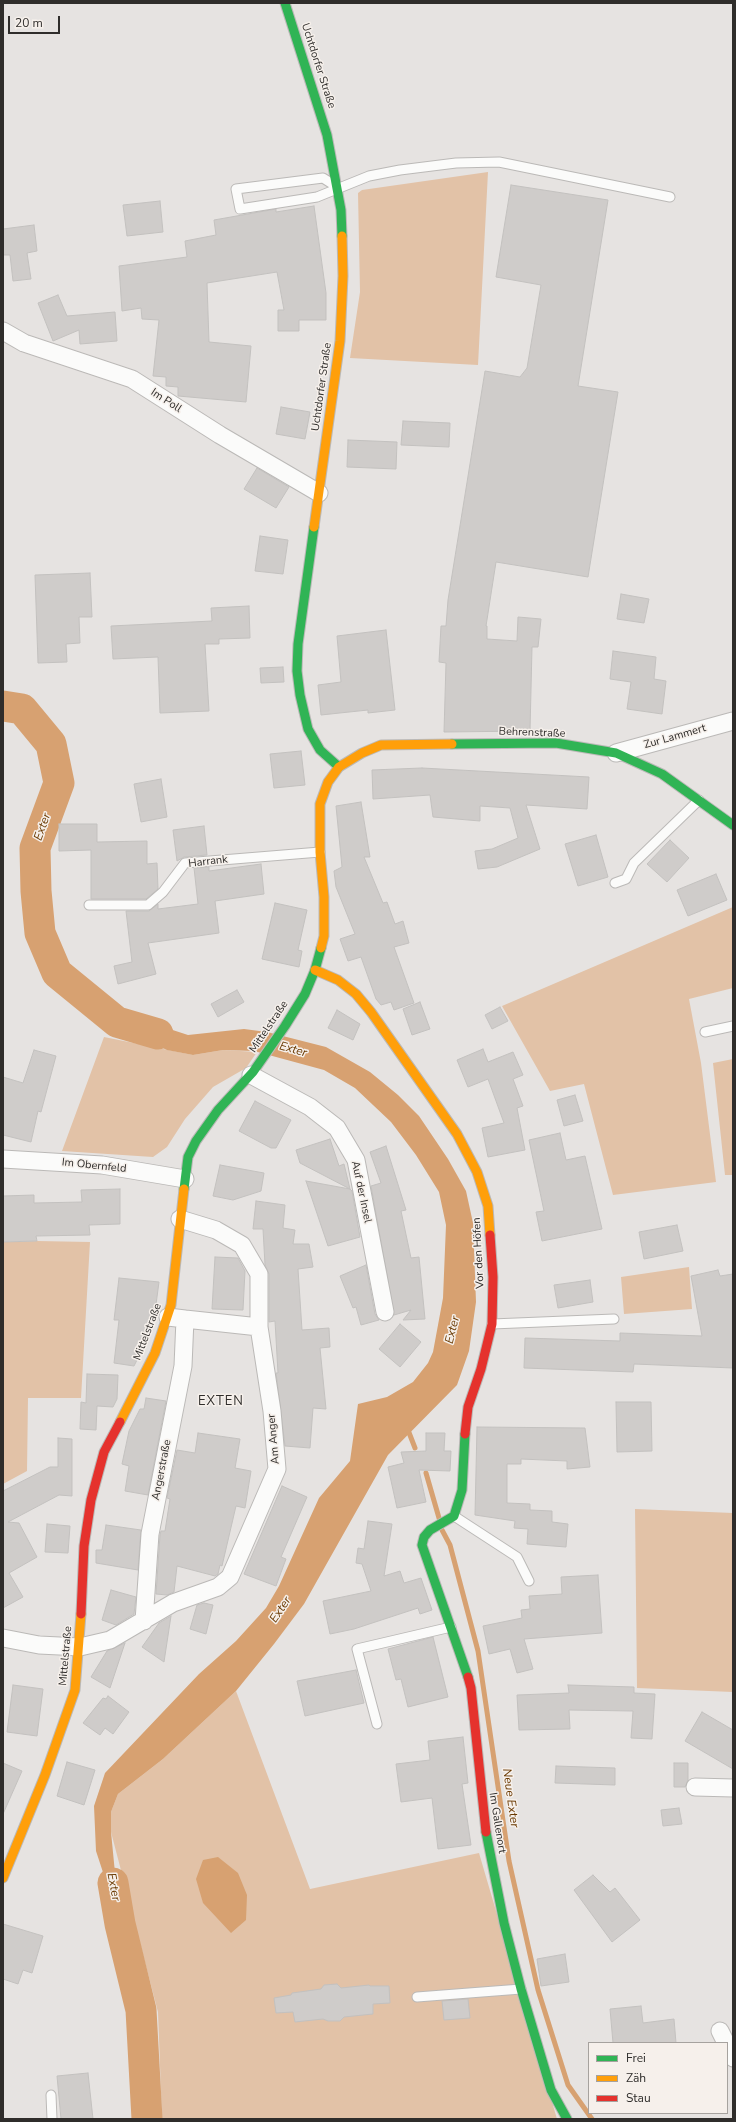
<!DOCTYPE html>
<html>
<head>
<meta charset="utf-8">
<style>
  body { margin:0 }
  #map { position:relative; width:736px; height:2122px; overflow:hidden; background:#e6e3e1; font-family:"Nunito Sans",sans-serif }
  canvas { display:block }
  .frame { position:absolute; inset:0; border:4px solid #2f2d2b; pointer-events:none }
  .legend { position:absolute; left:588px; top:2042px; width:140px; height:72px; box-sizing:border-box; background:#f6f0eb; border:1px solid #a6a29e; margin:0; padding:5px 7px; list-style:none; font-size:12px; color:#2f2d2b }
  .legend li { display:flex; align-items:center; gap:8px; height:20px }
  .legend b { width:20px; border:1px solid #a6a29e }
  .scale { position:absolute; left:8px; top:16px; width:52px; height:18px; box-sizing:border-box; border:2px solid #2f2d2b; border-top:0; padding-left:5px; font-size:12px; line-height:14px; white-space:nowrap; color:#2f2d2b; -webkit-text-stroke:3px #f6f0eb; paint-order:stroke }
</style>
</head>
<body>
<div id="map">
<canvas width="736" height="2122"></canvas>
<div class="frame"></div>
<ul class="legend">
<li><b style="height:5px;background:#30b455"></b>Frei</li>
<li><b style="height:5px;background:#ff9f0a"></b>Zäh</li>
<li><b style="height:5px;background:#e5322d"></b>Stau</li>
</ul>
<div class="scale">20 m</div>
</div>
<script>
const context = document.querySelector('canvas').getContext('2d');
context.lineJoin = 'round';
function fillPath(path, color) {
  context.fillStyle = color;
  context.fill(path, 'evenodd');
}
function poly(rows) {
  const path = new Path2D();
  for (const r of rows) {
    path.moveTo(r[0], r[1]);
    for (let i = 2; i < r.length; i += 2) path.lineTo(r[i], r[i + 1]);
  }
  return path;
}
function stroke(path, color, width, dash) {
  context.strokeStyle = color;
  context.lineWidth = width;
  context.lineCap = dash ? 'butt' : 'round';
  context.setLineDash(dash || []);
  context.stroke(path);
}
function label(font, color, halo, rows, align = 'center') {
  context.font = font + ' "Nunito Sans",sans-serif';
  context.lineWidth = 3;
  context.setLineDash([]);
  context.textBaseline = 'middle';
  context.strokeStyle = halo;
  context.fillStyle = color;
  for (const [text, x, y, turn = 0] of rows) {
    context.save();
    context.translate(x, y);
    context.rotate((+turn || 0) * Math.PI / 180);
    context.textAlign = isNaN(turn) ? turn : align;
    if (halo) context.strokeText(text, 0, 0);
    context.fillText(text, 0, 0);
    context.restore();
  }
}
fillPath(poly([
  [488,172,478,365,350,358,360,292,358,193,362,190],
  [733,907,733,988,689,999,701,1063,716,1182,613,1195,584,1084,550,1091,502,1006],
  [104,1037,193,1055,223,1050,257,1052,246,1068,213,1087,185,1119,167,1147,153,1157,62,1151],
  [733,1059,733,1175,725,1175,713,1063],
  [37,1241,90,1242,81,1398,28,1398,27,1471,3,1484,3,1242],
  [689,1267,692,1309,624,1314,621,1277],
  [635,1509,733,1513,733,1692,637,1688],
  [236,1691,310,1889,479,1853,557,2119,162,2119,158,2012,111,1832,111,1812,118,1794,163,1759]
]), '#e2c2a7');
fillPath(poly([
  [142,1020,188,1035,244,1029,267,1032,326,1047,370,1072,398,1095,419,1116,448,1159,466,1191,473,1223,476,1302,469,1351,457,1385,388,1455,304,1604,274,1644,236,1691,163,1759,118,1794,111,1812,111,1832,120,1924,96,1851,94,1806,105,1773,199,1674,236,1641,266,1608,279,1586,319,1498,350,1461,358,1404,387,1397,413,1382,428,1363,433,1352,443,1298,446,1225,439,1192,416,1155,391,1122,355,1088,324,1070,254,1051,223,1050,193,1055,167,1050,141,1038,117,1022],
  [218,1857,238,1873,247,1895,246,1920,231,1933,203,1903,196,1879,203,1860]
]), '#d7a171');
stroke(poly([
  [408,1430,415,1448],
  [426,1473,439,1518],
  [442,1530,450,1545,478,1651,509,1861,538,1990,568,2085,592,2119]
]), '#d7a171', 5);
stroke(poly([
  [3,706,22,709,51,744,59,783,35,848,36,891,40,933,57,973,117,1022,158,1034],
  [113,1883,120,1924,141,2010,147,2119]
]), '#d7a171', 31);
const building = poly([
  [511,185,608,200,578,386,618,392,588,577,496,562,486,626,487,626,487,639,517,641,518,617,541,619,538,647,532,647,530,731,444,732,446,663,439,662,441,626,446,626,448,600,485,371,520,377,527,368,541,285,496,277,511,185],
  [160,201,163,232,127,236,123,205,160,201],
  [314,206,326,293,326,320,299,320,299,331,278,331,278,310,284,310,277,272,207,283,209,342,251,346,246,402,178,396,178,387,166,386,166,377,153,376,159,320,142,319,141,308,122,311,119,266,187,257,185,241,216,235,214,220,276,209,276,212,314,206],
  [34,225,37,251,27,253,31,279,13,281,10,255,3,255,3,229,34,225],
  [58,295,67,316,115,312,117,341,80,344,79,330,53,341,38,303,58,295],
  [281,407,310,412,305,439,276,434,281,407],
  [403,421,450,423,449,447,401,445,403,421],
  [348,440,397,442,396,469,347,467,348,440],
  [257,468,289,487,276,508,244,489,257,468],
  [260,536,288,540,283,574,255,571,260,536],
  [90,573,92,617,79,617,80,643,66,644,67,662,38,663,35,575,90,573],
  [621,594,649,599,644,623,617,619,621,594],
  [249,606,250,638,219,639,219,644,205,644,209,711,160,713,158,657,113,659,111,626,212,621,211,608,249,606],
  [386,630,395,710,368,713,368,710,321,715,318,685,341,682,337,636,386,630],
  [613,651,656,657,654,679,666,681,662,714,627,709,631,682,610,679,613,651],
  [283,667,284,682,261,683,260,668,283,667],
  [301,751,305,785,274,788,270,754,301,751],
  [422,768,589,777,587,809,526,805,540,849,497,867,478,869,475,851,492,849,518,838,510,808,480,806,480,821,433,817,430,795,373,799,372,770,422,768],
  [161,779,167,817,141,822,134,784,161,779],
  [361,802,370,857,364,857,383,903,387,902,395,924,403,921,409,943,394,947,414,1003,394,1010,391,1002,381,1005,376,999,361,957,348,961,340,939,355,934,336,887,334,871,342,867,336,806,361,802],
  [59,824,97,824,97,842,147,841,147,864,157,863,158,889,146,899,91,899,91,850,59,851,59,824],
  [204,826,207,855,184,857,177,861,173,830,204,826],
  [596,835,608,877,578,886,565,844,596,835],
  [670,840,689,858,667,882,647,864,670,840],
  [261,864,264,894,215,901,219,933,148,943,156,974,118,984,114,966,132,962,126,911,149,911,158,904,158,909,198,904,194,868,209,867,209,871,261,864],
  [716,874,727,900,688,916,677,890,716,874],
  [275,903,307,910,298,950,302,951,299,967,262,959,275,903],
  [237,990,244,1002,218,1017,211,1004,237,990],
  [420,1002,430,1029,412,1035,403,1009,420,1002],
  [500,1007,508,1021,492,1029,485,1015,500,1007],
  [337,1010,360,1024,353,1040,328,1028,337,1010],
  [483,1049,488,1062,513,1052,523,1075,513,1079,523,1106,517,1108,525,1150,488,1157,482,1128,504,1123,488,1079,468,1087,457,1060,483,1049],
  [34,1050,56,1056,41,1112,38,1111,31,1142,3,1135,3,1077,23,1083,34,1050],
  [575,1095,583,1121,564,1126,557,1100,575,1095],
  [255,1101,291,1120,276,1148,271,1148,239,1131,255,1101],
  [560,1133,566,1160,585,1156,602,1229,542,1241,536,1212,544,1211,529,1140,560,1133],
  [330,1139,339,1166,344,1164,350,1189,300,1163,296,1150,330,1139],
  [386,1146,406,1210,401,1211,411,1258,419,1257,425,1319,403,1320,411,1310,394,1315,371,1186,381,1183,370,1152,386,1146],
  [220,1165,264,1173,261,1191,233,1200,213,1196,220,1165],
  [306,1181,350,1189,352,1191,360,1237,328,1246,306,1181],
  [120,1189,120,1224,89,1225,90,1235,36,1236,37,1241,3,1242,3,1196,34,1195,34,1203,82,1202,81,1190,120,1189],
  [256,1201,285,1205,283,1228,295,1230,293,1244,309,1244,313,1267,298,1269,302,1330,329,1328,330,1347,320,1348,326,1409,313,1408,310,1448,285,1446,276,1373,278,1373,275,1321,269,1322,269,1274,265,1265,263,1229,253,1229,256,1201],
  [677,1225,683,1251,644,1259,639,1232,677,1225],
  [215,1257,238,1258,245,1271,243,1310,212,1309,215,1257],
  [366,1265,375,1314,379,1320,361,1325,356,1307,353,1308,340,1276,366,1265],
  [718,1270,720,1276,733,1274,733,1368,634,1364,633,1372,524,1368,525,1338,620,1341,620,1333,702,1336,691,1276,718,1270],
  [119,1278,159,1282,155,1312,143,1348,134,1366,114,1363,119,1320,114,1320,119,1278],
  [590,1280,593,1302,558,1308,554,1285,590,1280],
  [400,1324,421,1342,400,1367,379,1349,400,1324],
  [87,1374,118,1375,117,1399,113,1407,97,1406,96,1430,80,1429,81,1402,86,1403,87,1374],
  [146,1398,166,1401,148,1495,125,1491,129,1466,122,1464,129,1431,140,1409,144,1409,146,1398],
  [616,1402,651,1402,652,1451,617,1452,616,1402],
  [477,1427,585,1428,590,1467,567,1469,567,1461,521,1459,521,1464,507,1464,507,1503,530,1504,530,1510,552,1511,552,1522,568,1524,566,1547,527,1544,528,1529,514,1528,515,1521,475,1515,477,1427],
  [198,1433,240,1439,235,1468,251,1471,245,1508,236,1506,222,1566,220,1565,218,1574,215,1576,177,1566,174,1592,167,1595,156,1594,160,1535,161,1531,165,1531,170,1499,167,1498,177,1450,195,1453,198,1433],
  [426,1433,445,1433,444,1451,451,1451,450,1471,419,1470,426,1502,397,1508,388,1467,404,1463,401,1452,426,1451,426,1433],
  [58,1438,72,1439,72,1496,59,1495,8,1522,19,1523,37,1557,9,1573,23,1597,3,1608,3,1491,50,1467,58,1467,58,1438],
  [282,1486,307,1497,281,1557,286,1559,276,1586,244,1574,282,1486],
  [368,1521,392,1524,384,1576,400,1571,404,1583,421,1578,432,1610,420,1614,418,1608,354,1629,330,1634,323,1601,371,1591,362,1564,356,1563,358,1548,364,1549,368,1521],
  [47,1524,70,1526,68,1553,45,1552,47,1524],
  [106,1525,141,1530,138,1570,96,1563,96,1550,102,1550,106,1525],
  [598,1575,602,1633,524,1639,533,1669,517,1673,510,1649,489,1654,483,1626,522,1618,521,1610,530,1609,529,1596,562,1594,561,1577,598,1575],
  [111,1590,136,1597,134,1614,116,1625,102,1620,111,1590],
  [204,1603,213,1605,206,1634,190,1629,197,1605,204,1603],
  [171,1616,164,1662,142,1647,159,1623,171,1616],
  [433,1637,448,1697,408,1707,401,1679,396,1680,388,1649,433,1637],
  [125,1643,110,1688,91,1677,107,1651,125,1643],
  [356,1670,364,1703,305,1716,297,1681,356,1670],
  [13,1685,43,1689,37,1736,7,1732,13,1685],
  [568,1685,634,1687,634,1693,655,1694,652,1739,631,1738,633,1711,569,1710,570,1729,519,1730,517,1695,569,1693,568,1685],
  [108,1696,129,1712,113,1734,105,1728,100,1735,83,1723,103,1698,106,1699,108,1696],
  [702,1712,733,1730,733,1769,685,1741,702,1712],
  [463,1737,468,1783,462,1784,471,1845,438,1849,432,1798,401,1802,396,1764,430,1760,428,1741,463,1737],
  [67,1762,95,1770,84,1805,57,1796,67,1762],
  [3,1763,22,1771,3,1814,3,1763],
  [674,1763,688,1763,688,1780,685,1787,674,1787,674,1763],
  [556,1766,615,1768,615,1785,555,1783,556,1766],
  [679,1808,682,1824,663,1826,661,1810,679,1808],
  [593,1875,610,1892,615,1888,640,1920,612,1942,574,1890,593,1875],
  [3,1924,43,1936,32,1973,23,1970,18,1984,3,1979,3,1924],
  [565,1954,569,1982,541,1986,537,1959,565,1954],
  [337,1984,341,1988,369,1985,370,1986,389,1986,390,2003,373,2004,373,2014,344,2017,340,2021,328,2021,323,2019,295,2022,293,2012,276,2013,274,1998,291,1995,292,1993,321,1989,324,1985,337,1984],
  [468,1999,470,2018,444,2020,442,2001,468,1999],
  [641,2006,643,2023,674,2019,676,2043,613,2043,610,2009,641,2006],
  [88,2073,93,2119,61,2119,57,2076,88,2073]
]);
fillPath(building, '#cfccca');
stroke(building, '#c3c1bf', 1);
const lane = poly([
  [334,185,323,178,236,189,240,209,317,197,369,176,400,170,456,163,499,162,670,197],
  [615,883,626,879,634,863,699,800],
  [89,905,148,905,163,892,185,863,320,852],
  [705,1032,733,1026],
  [492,1324,614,1319],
  [454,1516,517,1557,529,1581],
  [377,1724,357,1649,451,1627],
  [417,1997,521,1989],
  [51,2095,52,2119]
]);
const street = poly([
  [3,331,24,343,132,379,220,435,319,493],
  [616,753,733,721],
  [251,1075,310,1107,337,1128,356,1160,385,1312],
  [3,1159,102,1165,185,1179],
  [185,1319,259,1327],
  [144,1621,150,1534,183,1366,185,1319,168,1317],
  [3,1638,39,1645,80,1647,110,1640,173,1603,218,1587,230,1577,277,1469,272,1411,259,1327,259,1274,242,1245,216,1230,180,1219],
  [695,1787,733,1788],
  [720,2031,726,2043],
  [727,2046,733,2058]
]);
const fast = poly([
  [285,3,327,135,341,210,342,236],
  [314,527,298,644,297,671,300,695,308,729,320,750,339,767],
  [452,744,556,743,616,753,662,774,733,825],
  [184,1189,188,1157,196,1141,218,1110,253,1072,285,1026,305,994,315,970,321,948],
  [465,1434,462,1490,454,1516,430,1530,424,1537,422,1545,468,1677],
  [486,1832,504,1923,521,1989,551,2090,567,2119]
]);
const slow = poly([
  [314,527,340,341,343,276,342,236],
  [321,948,324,936,324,897,320,852,320,804,328,782,339,767,362,753,381,745,452,744],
  [315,970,338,980,356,994,371,1012,457,1134,477,1172,488,1206,490,1235],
  [120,1422,155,1353,171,1305,184,1189],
  [3,1878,45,1775,75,1690,81,1614]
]);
const jam = poly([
  [465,1434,468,1407,481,1369,492,1324,493,1277,490,1235],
  [81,1614,84,1546,91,1500,104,1452,120,1422],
  [468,1677,471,1688,486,1832]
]);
stroke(lane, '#bbb9b7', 11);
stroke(street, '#bbb9b7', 19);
stroke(fast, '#bbb9b7', 11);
stroke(slow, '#bbb9b7', 11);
stroke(jam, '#bbb9b7', 11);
stroke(lane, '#fbfbfa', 9);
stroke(street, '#fbfbfa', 17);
stroke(fast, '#30b455', 9);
stroke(slow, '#ff9f0a', 9);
stroke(jam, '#e5322d', 9);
label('11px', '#2f2d2b', '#f6f0eb', [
  ["Uchtdorfer Straße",318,66,72],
  ["Uchtdorfer Straße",322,387,-82],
  ["Im Poll",166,401,33],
  ["Behrenstraße",532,733,2],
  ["Zur Lammert",675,737,-16],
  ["Harrank",208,862,-7],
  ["Mittelstraße",269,1027,-56],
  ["Im Obernfeld",94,1166,6],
  ["Auf der Insel",361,1192,78],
  ["Vor den Höfen",479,1253,-93],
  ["Mittelstraße",148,1332,-69],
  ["Am Anger",274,1439,-95],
  ["Angerstraße",162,1470,-79],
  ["Mittelstraße",66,1656,-85],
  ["Im Gallenort",497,1823,81]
]);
label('italic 12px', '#6a3901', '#f6f0eb', [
  ["Exter",43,827,-70],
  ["Exter",293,1050,16],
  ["Exter",453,1330,-76],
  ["Exter",281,1610,-56],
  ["Neue Exter",510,1798,82],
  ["Exter",113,1887,79]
]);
context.letterSpacing = '1px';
label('13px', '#2f2d2b', '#f6f0eb', [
  ["EXTEN",221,1402]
]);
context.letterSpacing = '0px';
</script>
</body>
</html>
